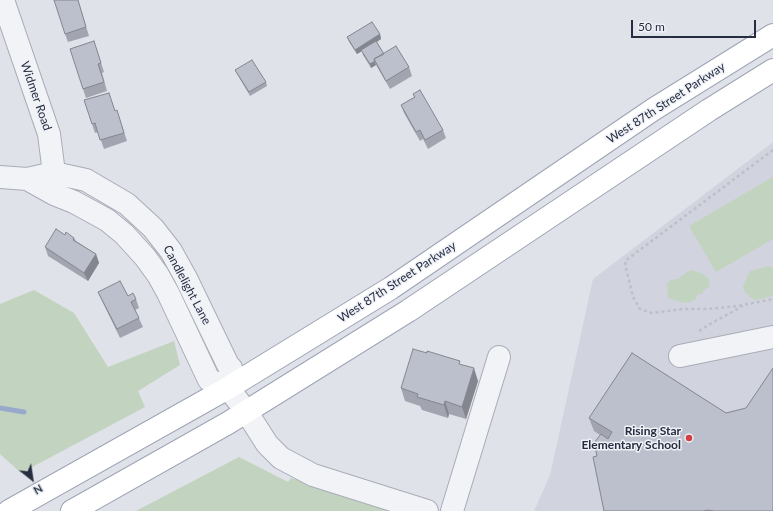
<!DOCTYPE html>
<html>
<head>
<meta charset="utf-8">
<style>
  body { margin:0 }
  #map { position:relative; width:773px; height:511px; overflow:hidden; background:#dfe2e9; font-family:Lato,sans-serif }
  canvas { display:block }
  .north { position:absolute; left:12px; top:459px; width:40px; height:40px; -webkit-text-stroke:3px #eef1f6; paint-order:stroke; rotate:150deg; font-size:11px; font-weight:700; line-height:16px; text-align:center; color:#272d41 }
  .north::after { content:''; display:block; margin:auto; width:14px; height:18px; background:#272d41; clip-path:polygon(50% 0,100% 100%,50% 72%,0 100%) }
  .scale { position:absolute; left:631px; top:20px; width:125px; height:18px; box-sizing:border-box; border:2px solid #272d41; border-top:0; padding-left:5px; font-size:12px; line-height:14px; white-space:nowrap; color:#272d41; -webkit-text-stroke:3px #eef1f6; paint-order:stroke }
</style>
</head>
<body>
<div id="map">
<canvas width="773" height="511"></canvas>
<div class="north">N</div>
<div class="scale">50 m</div>
</div>
<script>
const context = document.querySelector('canvas').getContext('2d');
context.lineJoin = 'round';
function fillPath(path, color) {
  context.fillStyle = color;
  context.fill(path, 'evenodd');
}
function poly(rows) {
  const path = new Path2D();
  for (const r of rows) {
    path.moveTo(r[0], r[1]);
    for (let i = 2; i < r.length; i += 2) path.lineTo(r[i], r[i + 1]);
  }
  return path;
}
function stroke(path, color, width, dash) {
  context.strokeStyle = color;
  context.lineWidth = width;
  context.lineCap = dash ? 'butt' : 'round';
  context.setLineDash(dash || []);
  context.stroke(path);
}
function label(font, color, halo, rows, align = 'center') {
  context.font = font + ' Lato,sans-serif';
  context.lineWidth = 3;
  context.setLineDash([]);
  context.textBaseline = 'middle';
  context.strokeStyle = halo;
  context.fillStyle = color;
  for (const [text, x, y, turn = 0] of rows) {
    context.save();
    context.translate(x, y);
    context.rotate((+turn || 0) * Math.PI / 180);
    context.textAlign = isNaN(turn) ? turn : align;
    if (halo) context.strokeText(text, 0, 0);
    context.fillText(text, 0, 0);
    context.restore();
  }
}
fillPath(poly([
  [773,142,773,511,534,511,550,475,593,279]
]), '#d1d4de');
fillPath(poly([
  [773,177,773,239,716,272,689,226],
  [769,266,773,268,773,296,755,300,750,297,744,291,743,286,750,271],
  [692,270,701,273,708,278,710,282,709,287,704,290,702,294,698,294,695,300,690,302,685,303,677,301,668,298,667,284,671,280,678,279,687,272],
  [34,290,74,313,108,367,174,341,180,365,138,391,145,407,21,473,0,454,0,304],
  [239,457,288,482,291,478,394,511,136,511]
]), '#c2d3bf');
stroke(poly([
  [0,408,24,412]
]), '#98aacb', 5);
const minor = poly([
  [3,0,49,134,54,173,54,187],
  [0,177,27,179,54,173,86,180,127,204,153,228,171,251,186,278,228,365,231,368,228,388],
  [27,179,54,194,74,202,107,220,124,234,135,246,145,257,158,275,168,293,209,380,228,388,246,411,267,444,281,458,313,475,427,511],
  [680,356,773,337],
  [452,511,499,357]
]);
const major = poly([
  [9,511,228,388,391,288,654,109,773,35],
  [72,511,228,423,408,311,709,110,773,70]
]);
stroke(minor, '#a8acb7', 24);
stroke(major, '#9ea4b5', 24);
stroke(poly([
  [773,150,625,261,626,268,633,297,640,309,652,313,683,309,708,309,738,306,773,299],
  [699,331,710,324,743,306]
]), '#bdc0c8', 2.5, [3, 3]);
stroke(minor, '#f2f3f7', 22);
stroke(major, '#fff', 22);
fillPath(poly([
  [78,0,89,36,68,42,65,34],
  [380,34,381,39,377,42,384,54,409,67,412,76,390,89,376,65,371,68,363,55,362,51,357,54,349,42,347,37],
  [97,50,104,72,102,73,107,91,86,98,83,89],
  [235,70,266,82,267,86,250,96,237,74],
  [413,94,443,130,446,138,428,149,423,139,420,141,404,113,401,105,414,97],
  [117,110,127,141,104,149,98,132,95,133,92,124],
  [65,235,74,238,76,241,96,254,99,263,88,281,48,256,45,247],
  [98,292,128,296,136,299,139,308,135,310,143,327,120,338,102,301],
  [462,365,478,381,466,419,449,414,448,418,422,410,420,406,405,401,401,388],
  [589,418,773,511,604,511,597,456,600,435,594,431]
]), '#a2a5af');
fillPath(poly([
  [380,34,381,39,357,54,355,50],
  [374,61,376,65,371,68,370,64],
  [96,254,99,263,88,281,84,273],
  [474,368,478,381,466,419,462,407],
  [445,401,449,414,448,418,444,405]
]), '#84868f');
const building = poly([
  [54,0,78,0,86,27,65,34,54,0],
  [372,22,380,34,355,50,347,37,372,22],
  [94,41,101,63,98,64,104,82,83,89,70,49,94,41],
  [376,41,384,54,374,59,375,61,370,64,361,50,376,41],
  [396,46,409,67,386,81,374,59,396,46],
  [252,60,266,82,249,92,235,70,252,60],
  [420,90,443,130,425,140,420,130,416,132,401,105,415,97,413,94,420,90],
  [109,93,115,111,117,110,124,133,100,140,95,123,92,124,84,100,109,93],
  [56,229,65,235,66,232,74,238,73,240,96,254,84,273,45,247,56,229],
  [120,281,128,296,133,293,136,299,131,302,139,318,117,329,98,292,120,281],
  [413,349,427,353,427,351,460,361,459,364,474,368,462,407,445,401,444,405,417,397,418,394,401,388,413,349],
  [632,353,726,413,746,408,773,368,773,511,714,511,708,510,703,511,604,511,593,457,597,456,594,443,601,434,608,439,612,432,589,418,632,353]
]);
fillPath(building, '#bcc0cc');
stroke(building, '#84868f', 1);
for (const [x, y, r, color] of [
  [689,438,4,"#d53d40"]
]) {
  const dot = new Path2D();
  dot.arc(x, y, r, 0, 2 * Math.PI);
  context.fillStyle = color;
  context.fill(dot);
  stroke(dot, '#eef1f6', 1.5);
}
label('12px', '#272d41', '#eef1f6', [
  ["Widmer Road",36,96,71],
  ["West 87th Street Parkway",666,103,-33],
  ["West 87th Street Parkway",397,282,-33],
  ["Candlelight Lane",187,285,62]
]);
label('bold 12px', '#272d41', '#eef1f6', [
  ["Rising Star",681,431],
  ["Elementary School",681,445]
], 'right');
</script>
</body>
</html>
